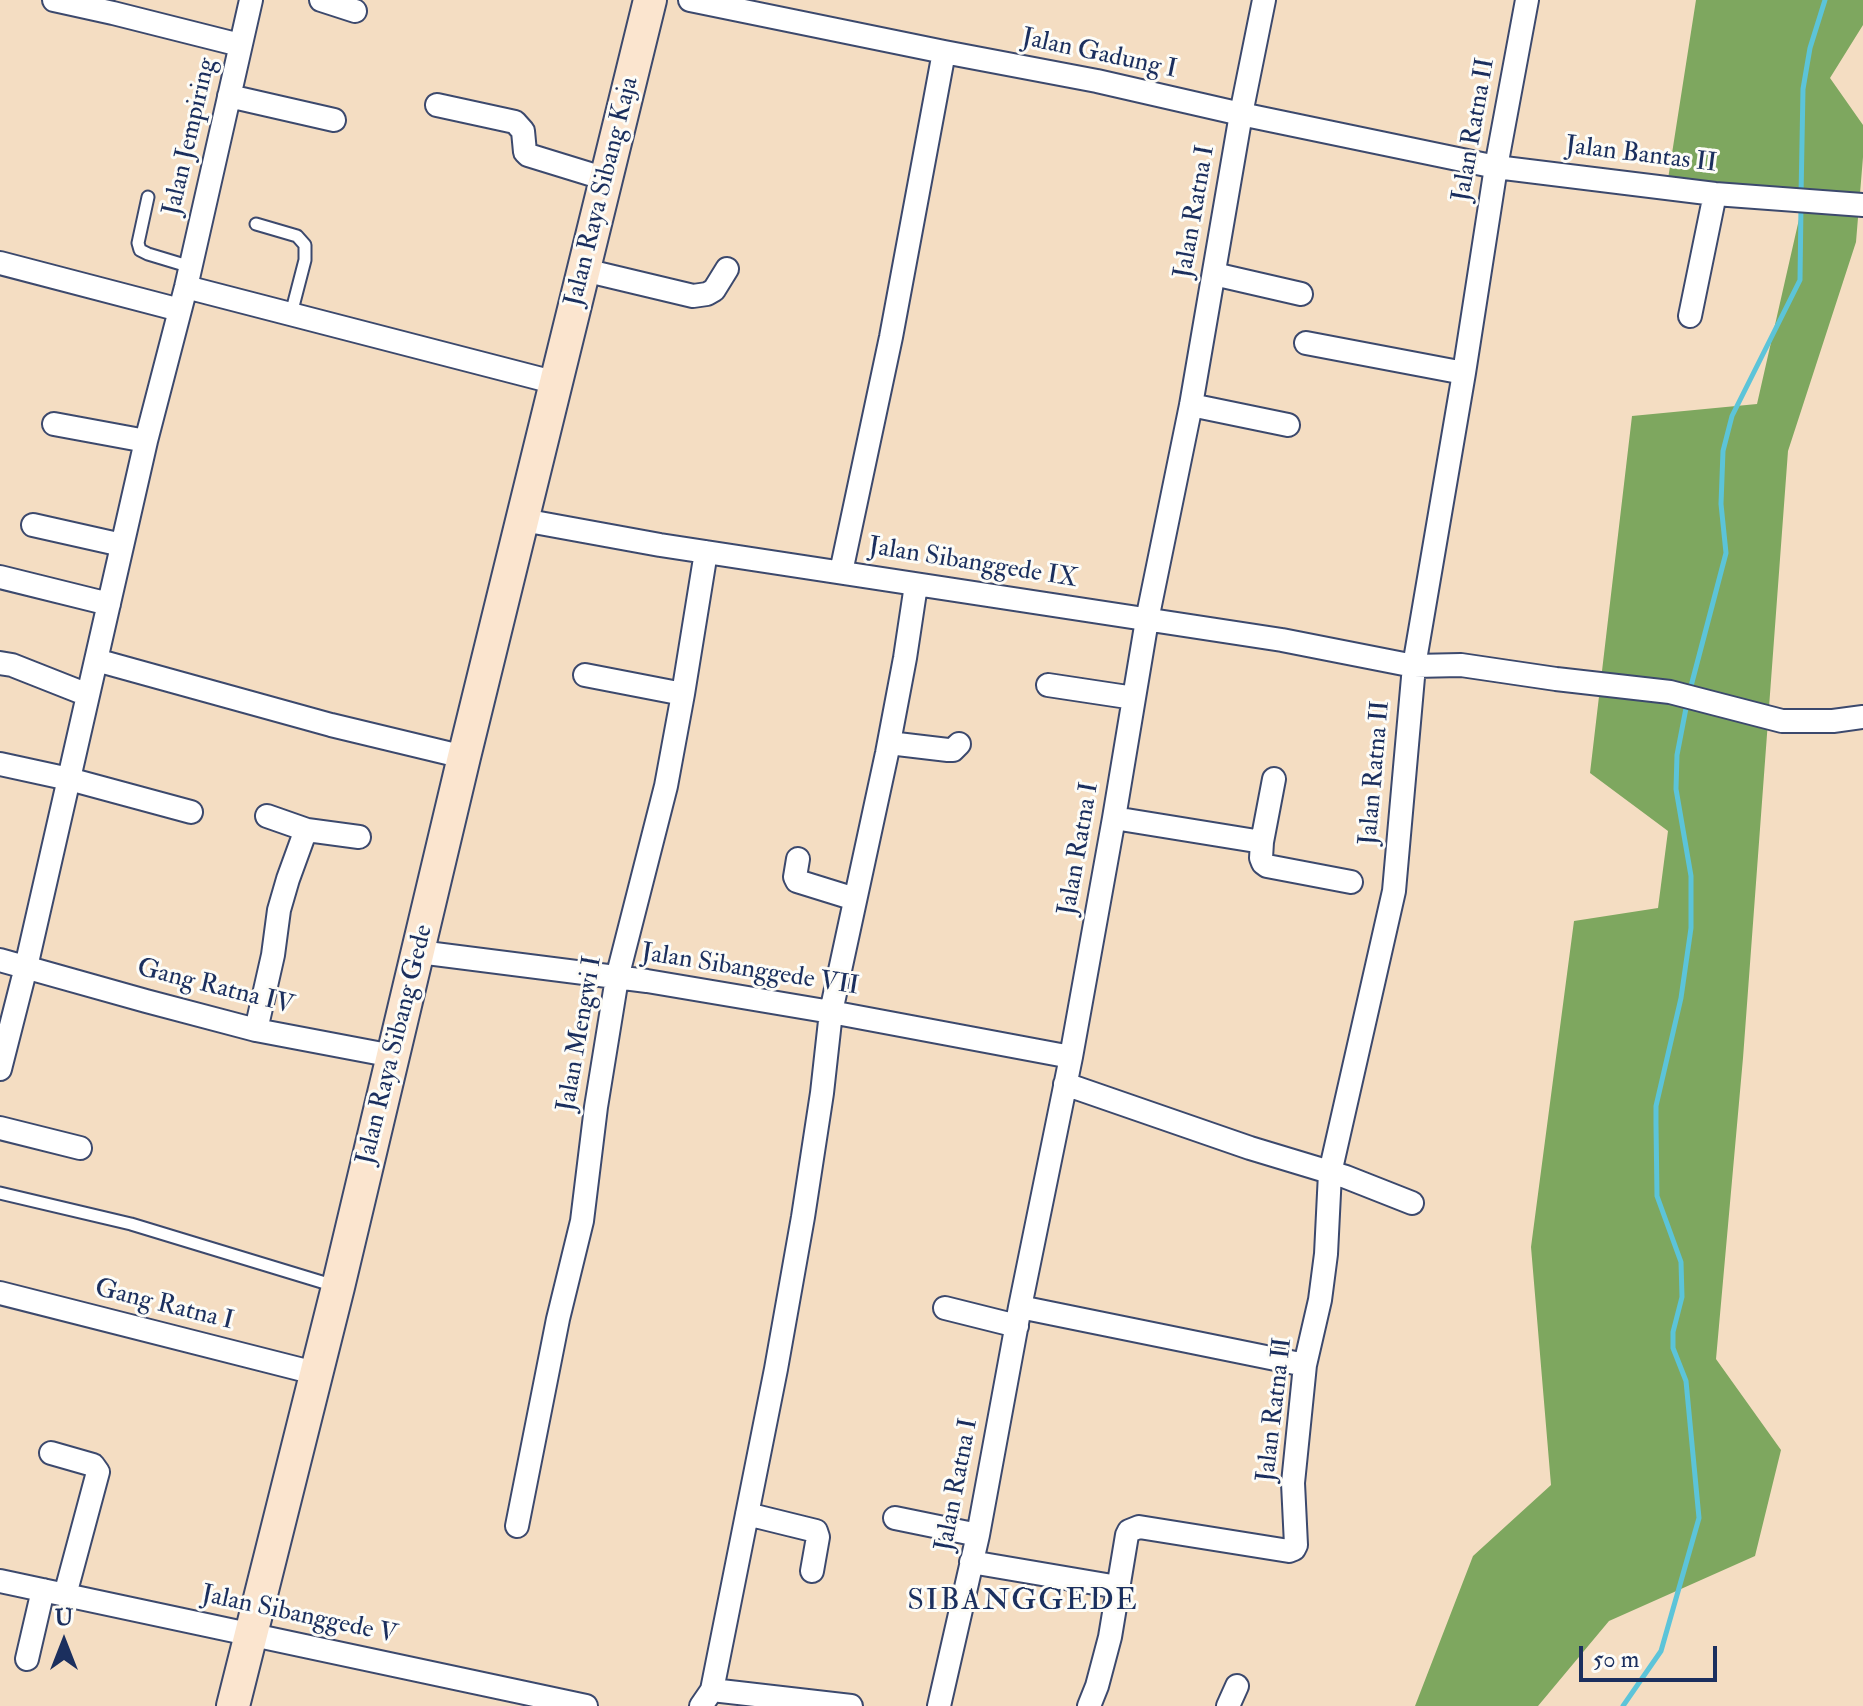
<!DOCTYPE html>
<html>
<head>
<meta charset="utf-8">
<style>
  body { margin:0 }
  #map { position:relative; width:1863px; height:1706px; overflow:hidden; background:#f4ddc2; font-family:"IM FELL Double Pica",serif }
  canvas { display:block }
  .north { position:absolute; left:24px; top:1602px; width:80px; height:80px; -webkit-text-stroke:6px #fdfcf7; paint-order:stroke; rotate:0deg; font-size:22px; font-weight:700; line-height:32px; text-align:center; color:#1b2f5e }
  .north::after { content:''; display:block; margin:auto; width:28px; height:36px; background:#1b2f5e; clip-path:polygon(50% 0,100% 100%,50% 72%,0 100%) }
  .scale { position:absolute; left:1579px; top:1646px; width:138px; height:36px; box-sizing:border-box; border:4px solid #1b2f5e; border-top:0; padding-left:10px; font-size:24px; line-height:28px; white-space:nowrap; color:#1b2f5e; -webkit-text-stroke:6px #fdfcf7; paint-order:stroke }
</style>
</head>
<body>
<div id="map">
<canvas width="1863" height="1706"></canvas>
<div class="north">U</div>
<div class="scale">50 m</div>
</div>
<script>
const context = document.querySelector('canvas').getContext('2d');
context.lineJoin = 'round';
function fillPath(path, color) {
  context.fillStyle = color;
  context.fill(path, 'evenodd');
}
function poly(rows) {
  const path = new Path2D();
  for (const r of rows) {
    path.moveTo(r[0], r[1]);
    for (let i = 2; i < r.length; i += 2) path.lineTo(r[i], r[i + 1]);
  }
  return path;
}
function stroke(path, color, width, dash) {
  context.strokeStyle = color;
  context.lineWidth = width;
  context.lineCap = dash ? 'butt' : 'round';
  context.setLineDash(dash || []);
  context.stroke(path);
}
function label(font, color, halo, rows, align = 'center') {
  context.font = font + ' "IM FELL Double Pica",serif';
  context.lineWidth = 6;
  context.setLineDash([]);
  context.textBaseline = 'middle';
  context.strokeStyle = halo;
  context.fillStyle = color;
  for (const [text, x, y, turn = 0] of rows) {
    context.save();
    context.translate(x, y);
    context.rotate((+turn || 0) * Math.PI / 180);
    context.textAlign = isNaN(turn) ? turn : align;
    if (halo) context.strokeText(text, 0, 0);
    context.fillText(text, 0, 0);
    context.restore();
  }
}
fillPath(poly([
  [1696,0,1863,0,1863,25,1830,78,1863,125,1863,157,1856,242,1788,451,1743,1058,1716,1359,1781,1450,1755,1556,1609,1621,1538,1706,1415,1706,1473,1556,1551,1485,1531,1247,1574,921,1658,908,1668,831,1590,773,1632,416,1757,404,1802,206,1668,179]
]), '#7ea75f');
stroke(poly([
  [1801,196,1803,89,1810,48,1825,0],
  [1690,690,1726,553,1721,504,1723,451,1732,416,1800,280,1801,206],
  [1623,1706,1661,1651,1699,1518,1686,1381,1673,1348,1673,1332,1682,1297,1681,1262,1657,1196,1656,1124,1656,1106,1681,998,1691,928,1691,876,1676,789,1677,755,1687,703]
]), '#5cc4d9', 5);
const lane = poly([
  [148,197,138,243,140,250,148,254,191,267],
  [256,224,297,236,305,245,305,260,291,314],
  [0,1193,131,1224,335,1286]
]);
const street = poly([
  [54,0,113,13,240,45],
  [321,0,355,11],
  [690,0,944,52,1097,81,1241,114,1496,167,1715,194,1863,205],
  [229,96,334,120],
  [437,105,515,122,523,131,525,152,528,155,606,179],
  [0,263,180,310],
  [584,270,693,296,707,294,714,290,727,269],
  [1214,274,1301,294],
  [186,287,557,383],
  [1690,316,1715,194],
  [1306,343,1464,373],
  [1191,405,1288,425],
  [54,424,146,441],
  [523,520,660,545,1282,640,1414,666,1461,665,1556,679,1670,692,1782,721,1833,721,1863,717],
  [33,525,122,545],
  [841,572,891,337,944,52],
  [0,577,109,604],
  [96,660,331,725,464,757],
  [0,663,12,665,88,695],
  [585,675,683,694],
  [1048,685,1134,698],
  [889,743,948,750,953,750,959,744],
  [0,764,69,779,191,812],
  [267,816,307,830],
  [1114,818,1262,842,1274,779],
  [1262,842,1261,858,1263,863,1267,866,1351,882],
  [798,859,795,877,797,881,855,899],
  [419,952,647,981,831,1012,1071,1057],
  [0,960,146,1001,256,1030,393,1056],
  [256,1030,273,955,279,910,288,879,304,835,307,830,359,837],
  [0,1069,26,967,146,441,186,287,251,0],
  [1065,1084,1250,1148,1346,1177,1412,1203],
  [0,1128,80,1148],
  [0,1293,315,1373],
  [1020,1307,1305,1365],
  [945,1308,1017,1326],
  [51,1453,93,1465,98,1472,65,1595],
  [747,1514,816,1531,818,1537,812,1571],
  [895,1518,978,1535],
  [517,1526,558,1319,582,1221,596,1107,617,978,666,786,683,694,706,552],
  [971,1562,1118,1587],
  [0,1581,586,1706],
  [27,1659,43,1590],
  [712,1690,776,1369,803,1217,822,1093,831,1012,887,753,905,658,916,585],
  [701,1706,712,1690,851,1706],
  [939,1706,978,1535,1020,1307,1071,1057,1114,818,1147,620,1191,405,1241,114,1264,0],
  [1089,1706,1097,1686,1110,1637,1127,1535,1129,1531,1139,1527,1289,1551,1294,1549,1296,1545,1293,1483,1305,1365,1320,1300,1326,1254,1330,1173,1394,891,1414,666,1464,373,1496,167,1527,0],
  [1228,1706,1237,1686]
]);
const secondary = poly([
  [233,1706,338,1287,464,757,650,0]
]);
stroke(lane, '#3c496d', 15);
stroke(street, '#3c496d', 26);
stroke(secondary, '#3c496d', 36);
stroke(lane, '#fff', 11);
stroke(street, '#fff', 22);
stroke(secondary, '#fbe5cf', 32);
label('26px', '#1b2f5e', '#fdfcf7', [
  ["Jalan Gadung I",1099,55,12],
  ["Jalan Ratna II",1475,130,-80],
  ["Jalan Jempiring",191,137,-77],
  ["Jalan Bantas II",1641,156,7],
  ["Jalan Raya Sibang Kaja",603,192,-76],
  ["Jalan Ratna I",1196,212,-80],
  ["Jalan Sibanggede IX",973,564,9],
  ["Jalan Ratna II",1376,773,-85],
  ["Jalan Ratna I",1080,849,-80],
  ["Jalan Sibanggede VII",750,971,9],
  ["Gang Ratna IV",215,988,14],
  ["Jalan Mengwi I",581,1034,-80],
  ["Jalan Raya Sibang Gede",396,1045,-76],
  ["Gang Ratna I",164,1306,14],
  ["Jalan Ratna II",1276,1410,-83],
  ["Jalan Ratna I",958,1485,-79],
  ["Jalan Sibanggede V",299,1616,12]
]);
context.letterSpacing = '2px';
label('30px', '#1b2f5e', '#fdfcf7', [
  ["SIBANGGEDE",1023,1603]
]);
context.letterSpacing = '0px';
</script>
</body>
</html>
